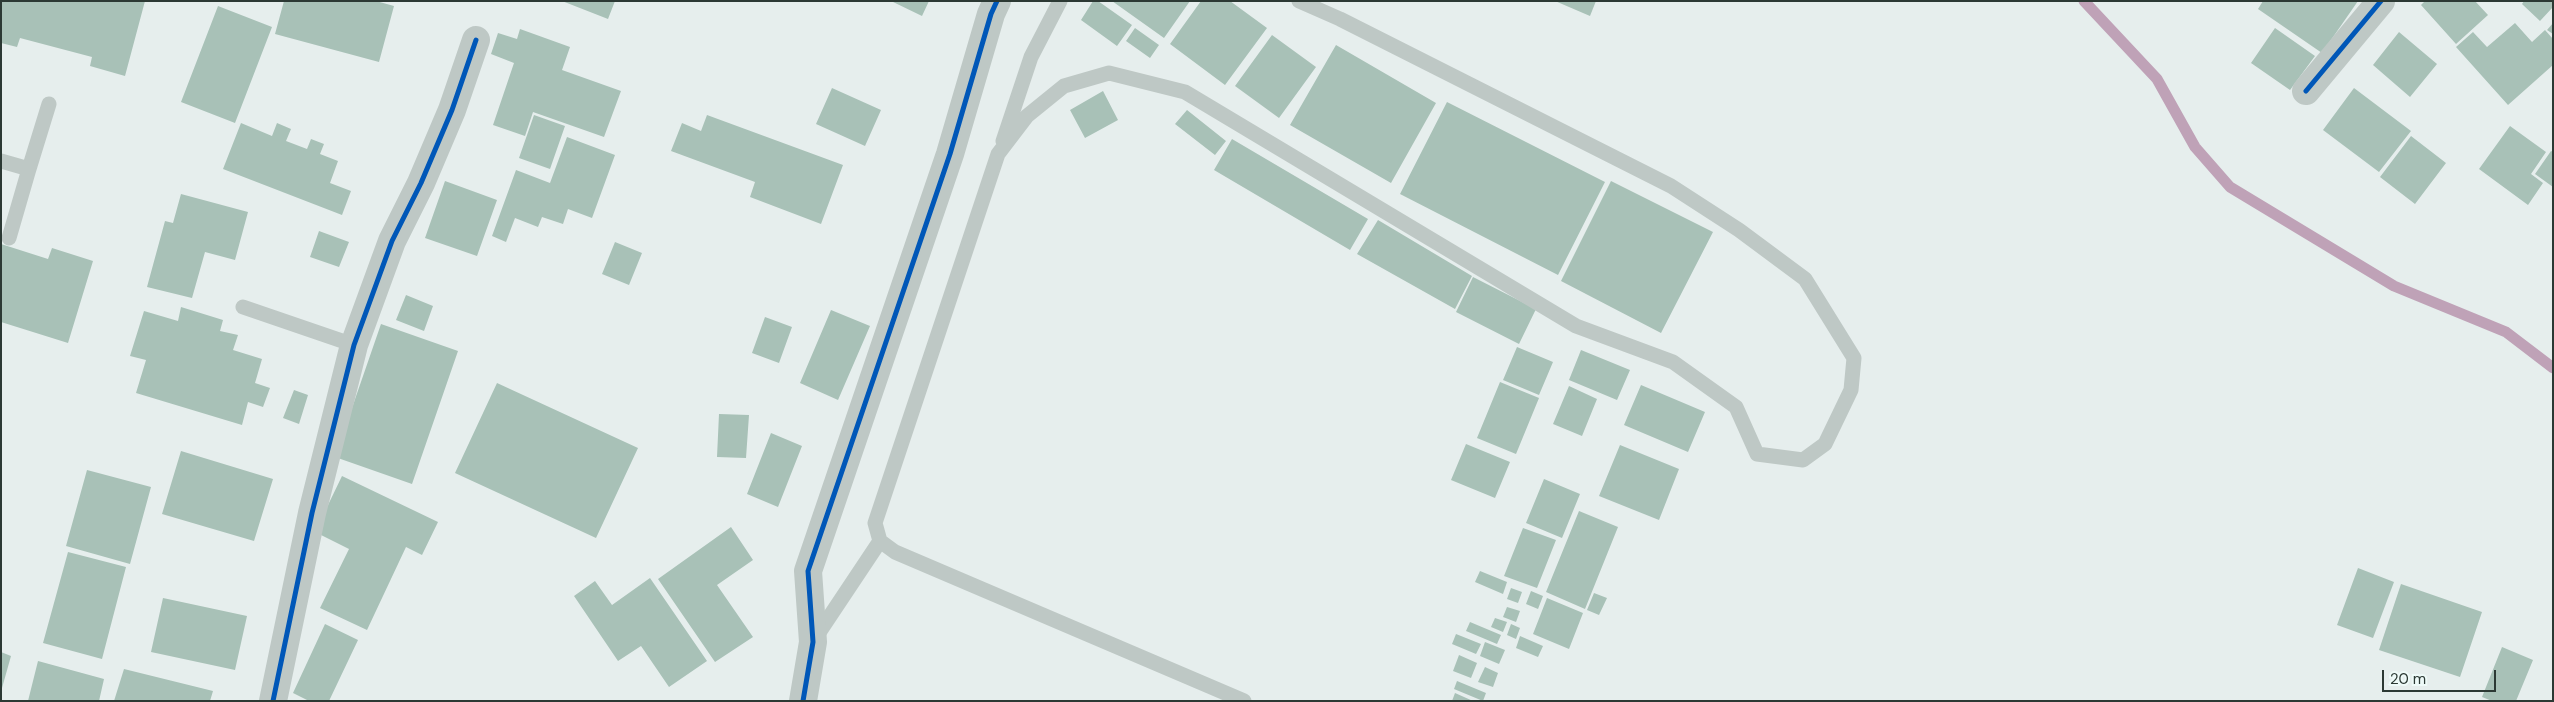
<!DOCTYPE html>
<html>
<head>
<meta charset="utf-8">
<style>
  body { margin:0 }
  #map { position:relative; width:2554px; height:702px; overflow:hidden; background:#e6eeed; font-family:"DM Sans",sans-serif }
  canvas { display:block }
  .frame { position:absolute; inset:0; border:2px solid #2c3934; pointer-events:none }
  .scale { position:absolute; left:2382px; top:670px; width:114px; height:22px; box-sizing:border-box; border:2px solid #2c3934; border-top:0; padding-left:6px; font-size:15px; line-height:18px; white-space:nowrap; color:#2c3934; -webkit-text-stroke:4px #eefaf8; paint-order:stroke }
</style>
</head>
<body>
<div id="map">
<canvas width="2554" height="702"></canvas>
<div class="frame"></div>
<div class="scale">20 m</div>
</div>
<script>
const context = document.querySelector('canvas').getContext('2d');
context.lineJoin = 'round';
function poly(rows) {
  const path = new Path2D();
  for (const r of rows) {
    path.moveTo(r[0], r[1]);
    for (let i = 2; i < r.length; i += 2) path.lineTo(r[i], r[i + 1]);
  }
  return path;
}
function stroke(path, color, width, dash) {
  context.strokeStyle = color;
  context.lineWidth = width;
  context.lineCap = dash ? 'butt' : 'round';
  context.setLineDash(dash || []);
  context.stroke(path);
}
function fillPath(path, color) {
  context.fillStyle = color;
  context.fill(path, 'evenodd');
}
stroke(poly([
  [2084,1,2157,79,2195,147,2230,187,2394,286,2506,332,2553,368]
]), '#bfa2b7', 11);
fillPath(poly([
  [1,1,145,1,125,76,90,66,92,57,20,38,17,47,1,43],
  [284,1,376,1,394,6,379,62,275,34],
  [562,1,615,1,608,19],
  [891,1,929,1,922,16],
  [1093,1,1098,1,1132,25,1117,46,1081,20],
  [1112,1,1190,1,1164,38],
  [1201,1,1230,1,1267,28,1225,85,1170,44],
  [1555,1,1596,1,1590,16],
  [2263,1,2358,1,2322,53,2258,9],
  [2425,1,2475,1,2488,15,2456,44,2421,5],
  [2524,1,2553,1,2553,7,2540,21,2522,4],
  [218,6,272,27,235,123,181,102],
  [2515,23,2532,42,2545,30,2553,39,2553,65,2508,105,2456,47,2473,32,2487,47],
  [2553,23,2553,34,2547,30],
  [1135,28,1159,45,1150,58,1126,41],
  [2275,28,2315,56,2290,90,2251,63],
  [520,29,570,47,562,70,621,91,604,137,533,112,525,136,493,125,514,63,491,54,498,33,517,39],
  [2399,32,2437,64,2410,97,2373,65],
  [1272,35,1316,67,1279,118,1235,86],
  [1336,45,1436,103,1391,183,1290,125],
  [832,88,881,110,865,146,816,124],
  [2354,88,2411,131,2379,172,2323,130],
  [1103,91,1118,120,1085,138,1070,110],
  [1447,102,1605,182,1558,275,1400,194],
  [1187,110,1226,141,1215,155,1175,124],
  [534,115,565,126,550,169,519,158],
  [707,115,843,165,821,224,750,197,755,182,671,151,682,123,701,131],
  [241,123,272,136,277,123,291,129,286,141,307,149,311,139,324,144,320,154,338,161,330,183,351,191,342,215,223,169],
  [2510,126,2546,152,2531,174,2543,183,2528,205,2479,169],
  [2411,136,2446,163,2415,204,2380,177],
  [567,137,615,155,592,218,568,209,563,224,542,217,538,227,515,218,506,242,492,236,516,170,550,183],
  [1232,139,1368,219,1350,250,1214,170],
  [2551,151,2553,152,2553,187,2535,174],
  [445,181,497,200,477,256,425,238],
  [1611,181,1713,232,1661,333,1561,281],
  [181,194,248,212,235,260,205,252,192,298,147,287,165,221,173,223],
  [1378,220,1472,276,1455,309,1357,254],
  [319,231,349,242,339,267,310,257],
  [615,242,642,253,629,285,602,274],
  [1,244,48,259,52,248,93,261,68,343,1,322],
  [1473,277,1536,309,1519,344,1456,312],
  [406,295,433,306,424,331,396,320],
  [181,307,223,320,220,331,238,335,233,350,262,359,255,383,270,388,263,407,248,402,242,425,136,393,146,360,130,356,144,311,178,321],
  [831,310,870,326,838,400,800,383],
  [765,317,792,327,779,363,752,353],
  [381,324,458,351,412,484,335,457],
  [1517,347,1553,362,1539,395,1503,380],
  [1581,350,1630,370,1617,400,1569,380],
  [1500,382,1539,398,1516,454,1477,438],
  [497,383,638,448,596,538,455,473],
  [1641,385,1705,412,1688,452,1624,425],
  [1569,386,1597,399,1582,436,1553,424],
  [294,390,308,395,299,424,283,418],
  [719,414,749,415,746,458,717,457],
  [771,433,802,446,778,507,747,494],
  [1466,444,1510,462,1495,498,1451,480],
  [1620,445,1679,469,1659,520,1599,496],
  [181,451,273,479,254,541,162,514],
  [87,470,151,487,130,564,66,546],
  [342,476,438,522,422,555,406,547,367,630,320,608,349,549,315,532],
  [1544,479,1580,494,1562,538,1526,523],
  [1579,511,1618,527,1585,609,1546,592],
  [731,527,753,560,717,585,753,637,715,662,658,579],
  [1523,528,1556,540,1537,588,1504,576],
  [68,552,126,567,102,659,43,643],
  [2358,568,2394,582,2373,638,2337,625],
  [1480,571,1507,582,1503,594,1475,582],
  [650,578,707,661,669,687,641,646,618,661,574,596,595,581,612,605],
  [2401,584,2482,612,2460,677,2379,650],
  [1511,588,1522,592,1518,603,1507,599],
  [1531,591,1543,596,1538,609,1526,604],
  [1594,593,1607,598,1599,615,1587,610],
  [163,598,247,616,235,670,151,652],
  [1547,598,1583,613,1569,649,1533,634],
  [1507,607,1520,611,1516,622,1503,617],
  [1495,618,1507,622,1503,632,1491,627],
  [1470,622,1501,635,1497,644,1466,631],
  [325,624,358,640,329,701,309,701,293,693],
  [1511,624,1520,628,1516,639,1507,635],
  [1456,634,1481,644,1476,654,1452,644],
  [1520,636,1543,646,1538,657,1516,648],
  [1485,642,1505,650,1499,664,1480,656],
  [2502,647,2533,660,2516,701,2492,701,2482,697],
  [1,652,11,656,2,688,1,688],
  [1459,655,1477,663,1471,678,1453,671],
  [38,661,104,679,99,701,28,701],
  [1485,667,1498,673,1493,687,1478,682],
  [124,669,213,691,210,701,114,701],
  [1457,681,1486,693,1483,701,1454,689],
  [1455,693,1473,701,1452,701]
]), '#a8c1b7');
stroke(poly([
  [1003,141,1031,57,1060,1],
  [1,161,29,169,49,104],
  [9,238,29,169],
  [243,307,354,345],
  [814,640,880,541],
  [1244,701,895,552,880,541,875,523,998,154,1027,116,1064,86,1109,73,1185,92,1576,326,1673,362,1736,407,1757,454,1803,460,1825,444,1851,390,1854,358,1805,279,1739,230,1671,186,1340,19,1299,1]
]), '#bec8c5', 15);
stroke(poly([
  [2306,91,2381,1],
  [273,701,312,513,354,345,392,241,421,183,452,110,476,40],
  [803,701,813,642,808,571,950,154,991,14,997,1]
]), '#bec8c5', 28);
stroke(poly([
  [2306,91,2381,1],
  [273,701,312,513,354,345,392,241,421,183,452,110,476,40],
  [803,701,813,642,808,571,950,154,991,14,997,1]
]), '#0057b8', 5);
</script>
</body>
</html>
